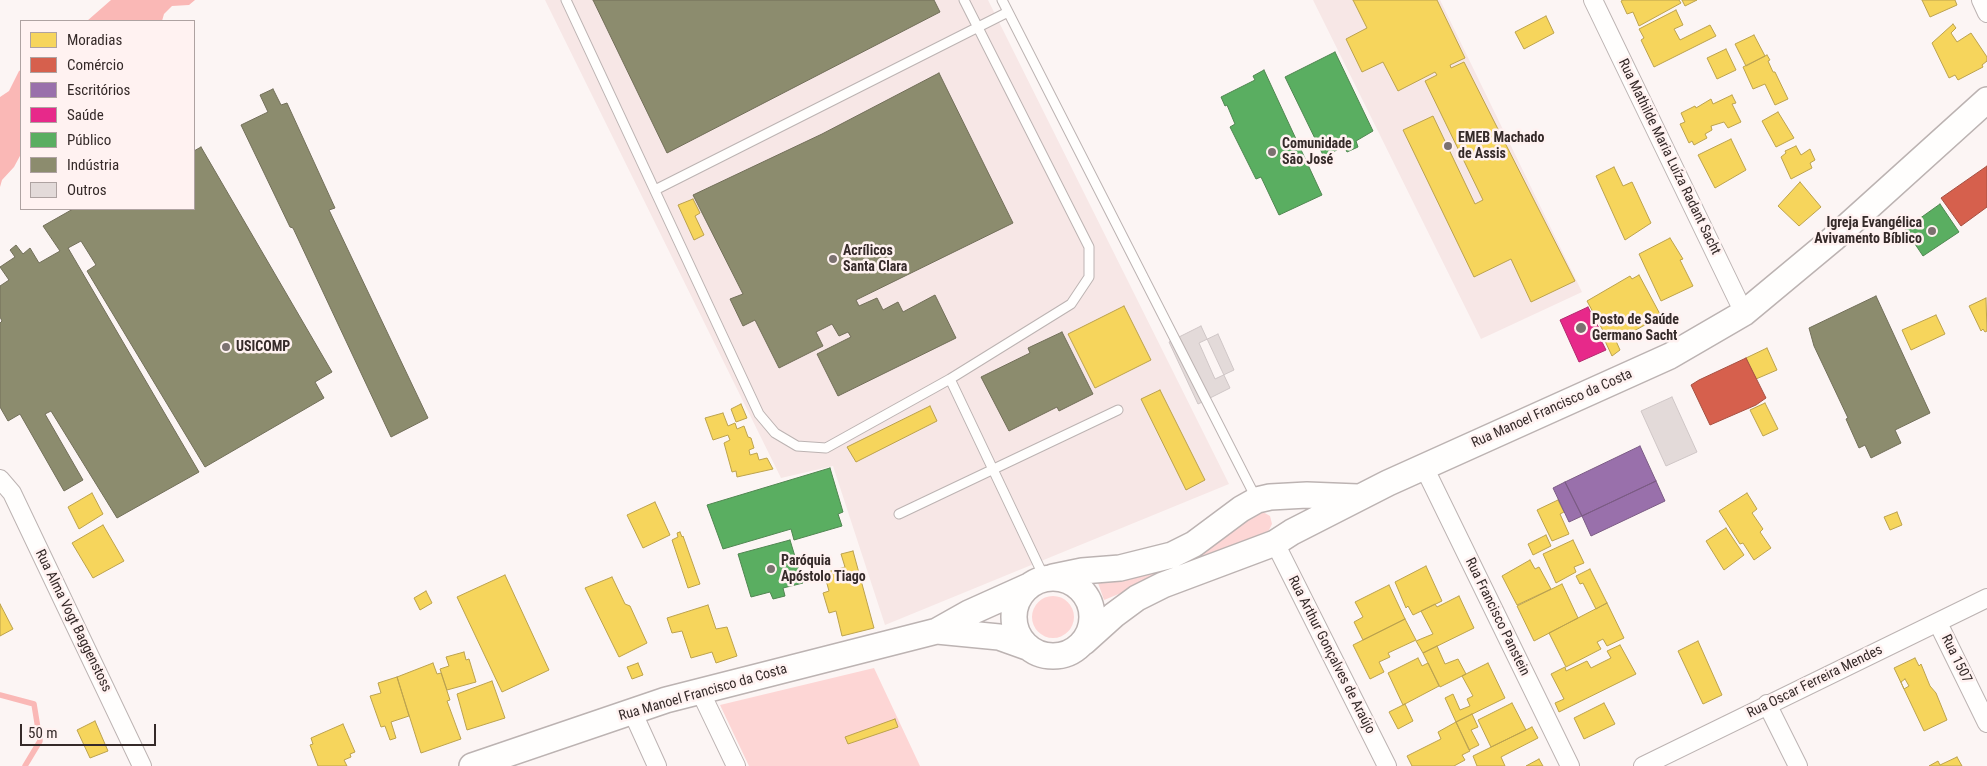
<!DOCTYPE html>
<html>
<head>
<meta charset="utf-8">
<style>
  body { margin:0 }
  #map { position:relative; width:1987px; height:766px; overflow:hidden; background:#fcf5f4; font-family:"Roboto Condensed",sans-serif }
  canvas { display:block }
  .legend { position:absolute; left:20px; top:20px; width:175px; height:190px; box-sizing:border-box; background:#fff2f1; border:1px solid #aea2a1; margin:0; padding:6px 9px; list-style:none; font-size:15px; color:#352a29 }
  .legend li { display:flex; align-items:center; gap:10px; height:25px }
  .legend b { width:25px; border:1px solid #aea2a1 }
  .scale { position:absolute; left:20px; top:724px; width:136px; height:22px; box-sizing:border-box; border:2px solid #352a29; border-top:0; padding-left:6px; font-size:15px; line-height:18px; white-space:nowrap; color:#352a29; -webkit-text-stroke:4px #fff2f1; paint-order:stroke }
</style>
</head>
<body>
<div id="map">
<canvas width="1987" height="766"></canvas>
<ul class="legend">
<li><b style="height:14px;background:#f6d55c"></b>Moradias</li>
<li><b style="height:14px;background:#d6604d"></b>Comércio</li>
<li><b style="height:14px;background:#9970ab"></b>Escritórios</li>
<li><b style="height:14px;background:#e7298a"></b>Saúde</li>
<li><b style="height:14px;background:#5aae61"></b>Público</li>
<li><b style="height:14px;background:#8c8c6e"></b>Indústria</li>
<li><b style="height:14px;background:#e3dad9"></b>Outros</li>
</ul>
<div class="scale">50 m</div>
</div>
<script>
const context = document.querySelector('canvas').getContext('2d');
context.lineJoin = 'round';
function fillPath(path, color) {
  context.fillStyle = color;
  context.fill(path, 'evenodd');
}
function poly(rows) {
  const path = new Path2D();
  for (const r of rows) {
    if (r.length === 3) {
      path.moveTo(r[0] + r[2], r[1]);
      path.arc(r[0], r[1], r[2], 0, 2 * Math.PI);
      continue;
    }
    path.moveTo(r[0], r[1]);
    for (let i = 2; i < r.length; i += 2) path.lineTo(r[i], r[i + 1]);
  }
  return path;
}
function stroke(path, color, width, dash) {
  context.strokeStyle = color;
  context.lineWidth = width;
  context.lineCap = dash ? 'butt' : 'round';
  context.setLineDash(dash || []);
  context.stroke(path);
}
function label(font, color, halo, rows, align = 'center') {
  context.font = font + ' "Roboto Condensed",sans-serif';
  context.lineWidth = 5;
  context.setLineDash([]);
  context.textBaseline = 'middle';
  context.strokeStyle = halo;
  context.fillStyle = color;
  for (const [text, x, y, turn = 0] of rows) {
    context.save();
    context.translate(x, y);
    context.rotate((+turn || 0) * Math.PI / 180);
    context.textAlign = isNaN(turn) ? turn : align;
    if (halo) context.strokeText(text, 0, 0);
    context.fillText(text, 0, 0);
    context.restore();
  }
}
fillPath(poly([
  [545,0,988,0,1229,484,885,625,833,466,781,478],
  [1313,0,1440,0,1582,292,1481,339]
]), '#f7e7e6');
fillPath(poly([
  [1257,511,1263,512,1270,516,1272,524,1267,534,1104,600,1098,583,1116,579],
  [1053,617,21],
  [874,668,920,766,749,766,720,705]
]), '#fdd6d5');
fillPath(poly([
  [111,0,195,0,189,5,172,6,164,14,162,21,87,21],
  [21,70,21,154,14,167,2,180,0,187,0,97,9,91,19,71]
]), '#fab8b6');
const homes = poly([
  [1353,0,1437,0,1465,58,1450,65,1451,68,1464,62,1575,281,1531,302,1511,259,1474,277,1403,130,1433,116,1475,204,1483,200,1425,81,1437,75,1435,72,1398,91,1383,62,1362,72,1346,39,1367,28,1353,0],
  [1623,0,1679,0,1681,3,1639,26,1633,12,1627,14,1621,1,1623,0],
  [1682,0,1697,0,1685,6,1682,0],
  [1922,0,1955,0,1957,5,1930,17,1922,0],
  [1676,10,1683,25,1674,29,1680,40,1710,25,1716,36,1654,67,1641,40,1644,38,1639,29,1676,10],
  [1546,16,1554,33,1524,49,1515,32,1546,16],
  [1953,24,1956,28,1951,33,1957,42,1971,33,1987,57,1987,61,1982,65,1983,67,1958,80,1955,75,1949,78,1932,43,1953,24],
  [1754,35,1765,56,1746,66,1735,44,1754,35],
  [1726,49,1736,70,1717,79,1707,58,1726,49],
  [1767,55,1770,60,1768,61,1773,72,1775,72,1788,99,1775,105,1765,84,1753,89,1743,67,1767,55],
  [1732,95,1736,103,1732,104,1741,122,1728,128,1724,122,1711,126,1712,130,1705,134,1707,138,1694,145,1692,141,1689,143,1680,124,1685,122,1681,113,1695,106,1696,108,1711,99,1713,104,1732,95],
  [1778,112,1794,138,1776,147,1762,121,1778,112],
  [1731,139,1746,170,1715,188,1698,155,1731,139],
  [1796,146,1801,155,1810,149,1815,160,1810,163,1812,168,1791,179,1781,157,1786,153,1785,151,1796,146],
  [1614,167,1623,186,1632,182,1651,223,1625,240,1596,176,1614,167],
  [1800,182,1821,207,1799,226,1778,206,1800,182],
  [693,199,700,213,695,216,704,235,694,240,678,205,693,199],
  [1670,238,1683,259,1680,260,1693,286,1661,301,1639,254,1670,238],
  [1639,275,1661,316,1616,341,1620,350,1612,356,1605,341,1608,340,1587,301,1630,276,1632,279,1639,275],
  [1986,298,1987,331,1985,332,1983,329,1981,331,1969,306,1986,298],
  [1124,306,1151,360,1095,388,1068,334,1124,306],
  [1936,315,1945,334,1911,350,1902,330,1936,315],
  [1767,348,1777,370,1756,379,1746,358,1767,348],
  [1160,390,1205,480,1186,490,1141,399,1160,390],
  [1765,403,1778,429,1763,436,1750,410,1765,403],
  [741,404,747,418,736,422,731,409,741,404],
  [930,406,937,421,856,462,847,447,930,406],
  [723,413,728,426,735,423,737,429,744,426,748,437,751,438,754,448,749,450,750,455,757,453,759,460,767,458,773,469,737,477,736,471,732,472,724,443,730,440,728,435,713,440,705,418,723,413],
  [92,493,103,514,79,529,68,507,92,493],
  [1747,493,1757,509,1752,513,1763,529,1760,532,1771,548,1754,560,1743,543,1740,544,1719,511,1747,493],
  [1558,500,1564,512,1560,514,1569,534,1552,541,1537,510,1558,500],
  [655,502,670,535,643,548,627,515,655,502],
  [1897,512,1902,525,1890,530,1884,517,1897,512],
  [103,525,124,561,93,578,72,543,103,525],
  [1726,528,1744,555,1724,570,1706,541,1726,528],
  [680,532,682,537,683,536,700,584,688,588,672,540,678,537,677,533,680,532],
  [1546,535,1551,546,1533,555,1528,544,1546,535],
  [1573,540,1584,563,1574,567,1576,572,1556,583,1543,554,1573,540],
  [853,551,874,628,842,636,836,611,829,613,823,593,829,591,824,573,845,567,841,554,853,551],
  [1530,560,1535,569,1539,567,1551,589,1517,605,1502,576,1530,560],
  [1426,566,1442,601,1413,615,1408,606,1406,608,1395,582,1426,566],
  [1590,569,1607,603,1596,609,1583,583,1580,584,1576,576,1590,569],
  [505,575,549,670,502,692,457,597,505,575],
  [612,577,625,604,630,606,647,643,619,657,585,588,612,577],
  [1562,584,1578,618,1534,641,1517,606,1562,584],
  [1389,585,1405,619,1363,640,1354,622,1363,617,1355,602,1389,585],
  [426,591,432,603,420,610,414,598,426,591],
  [1459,596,1474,628,1423,653,1416,641,1433,634,1421,611,1435,604,1437,607,1459,596],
  [1607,603,1624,638,1607,646,1603,639,1597,642,1601,649,1566,667,1549,633,1607,603],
  [0,604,13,629,0,636,0,604],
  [708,605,716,629,727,627,737,656,716,663,712,652,691,658,682,631,672,633,667,618,708,605],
  [1405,619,1416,640,1388,653,1390,657,1379,662,1384,672,1370,679,1353,645,1405,619],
  [1698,641,1722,695,1703,704,1678,651,1698,641],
  [1620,645,1636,674,1559,712,1555,703,1564,699,1551,674,1565,667,1566,671,1587,661,1591,668,1611,658,1607,651,1620,645],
  [1437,646,1445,664,1458,659,1466,674,1440,687,1423,653,1437,646],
  [464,652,466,660,469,659,476,682,447,690,440,669,449,666,446,657,464,652],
  [1418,658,1422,666,1428,663,1439,686,1403,705,1388,673,1418,658],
  [1915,658,1919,666,1921,664,1930,686,1936,693,1947,720,1924,731,1894,668,1915,658],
  [433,663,437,674,441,673,450,700,447,701,461,739,421,753,397,677,433,663],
  [638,663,643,675,632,679,627,667,638,663],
  [1488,663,1505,698,1456,722,1445,698,1453,694,1460,710,1470,706,1467,699,1473,696,1462,676,1488,663],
  [397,677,409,716,391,722,396,738,390,740,385,726,381,727,370,696,381,693,378,683,397,677],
  [1905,679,1909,686,1904,689,1901,682,1905,679],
  [492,681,505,718,467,730,457,694,492,681],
  [1512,703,1526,730,1491,747,1478,720,1512,703],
  [1604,703,1615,724,1584,739,1574,718,1604,703],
  [1405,704,1413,721,1398,729,1389,712,1405,704],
  [1472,714,1478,727,1471,730,1479,745,1469,750,1456,722,1472,714],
  [895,719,898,727,848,744,845,737,895,719],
  [95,721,108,751,90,758,77,730,95,721],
  [1456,722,1470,751,1462,755,1465,760,1454,766,1412,766,1407,756,1441,739,1438,732,1456,722],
  [343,724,355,752,350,754,351,757,344,760,347,766,318,766,310,745,313,744,311,738,343,724],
  [1532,727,1538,738,1501,757,1505,766,1477,766,1473,756,1532,727],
  [1957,757,1962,766,1929,766,1938,761,1940,765,1957,757],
  [1539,759,1543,766,1526,766,1539,759]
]);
fillPath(homes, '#f6d55c');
stroke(homes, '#bca24d', 1);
const shops = poly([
  [1987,166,1987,207,1961,226,1941,198,1987,166],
  [1746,358,1766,398,1756,405,1710,425,1691,385,1699,380,1746,358]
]);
fillPath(shops, '#d6604d');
stroke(shops, '#a65042', 1);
const offices = poly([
  [1640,446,1656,481,1582,516,1565,482,1640,446],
  [1656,481,1665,501,1591,536,1582,516,1656,481],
  [1565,482,1582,516,1569,522,1553,488,1565,482]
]);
fillPath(offices, '#9970ab');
stroke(offices, '#7b5b84', 1);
const health = poly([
  [1588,307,1603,336,1600,338,1606,350,1579,362,1560,320,1588,307]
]);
fillPath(health, '#e7298a');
stroke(health, '#b2296d', 1);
const public = poly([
  [1335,52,1373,131,1356,141,1358,147,1347,152,1344,146,1324,157,1285,77,1335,52],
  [1264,70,1322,195,1279,215,1261,177,1256,179,1230,127,1235,124,1227,105,1225,106,1221,97,1255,80,1253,76,1264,70],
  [1940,204,1959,232,1923,256,1905,229,1940,204],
  [830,468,843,512,838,514,842,526,794,540,791,529,723,549,707,505,830,468],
  [790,540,803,583,783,588,785,596,773,599,770,592,751,597,738,554,790,540]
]);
fillPath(public, '#5aae61');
stroke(public, '#4f8650', 1);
const industry = poly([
  [593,0,934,0,940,12,667,153,593,0],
  [939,73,1013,223,856,300,859,306,877,298,883,310,898,302,903,312,935,295,956,338,838,396,817,354,851,337,848,332,839,336,832,324,816,332,823,346,779,368,755,320,743,326,730,299,743,294,693,195,822,134,939,73],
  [273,89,281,105,287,103,335,208,329,210,428,418,391,437,293,228,290,227,241,125,268,112,260,95,273,89],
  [201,147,332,372,315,382,324,398,205,467,87,271,96,265,81,241,68,248,199,472,117,518,51,411,45,414,83,480,64,491,20,414,8,421,0,407,0,323,2,321,0,317,0,286,9,280,0,267,15,257,10,250,16,245,23,254,30,248,39,263,60,251,43,226,73,209,194,209,194,151,201,147],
  [1876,296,1930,413,1895,430,1901,443,1871,458,1865,445,1859,448,1846,419,1848,418,1814,346,1809,328,1876,296],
  [1062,332,1093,394,1059,411,1057,407,1009,431,981,377,1030,353,1028,348,1062,332]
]);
fillPath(industry, '#8c8c6e');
stroke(industry, '#726f59', 1);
stroke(poly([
  [0,695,34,704,40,741,25,766]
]), '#fab8b6', 5.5);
const building = poly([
  [1201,326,1230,388,1198,404,1169,342,1201,326],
  [1218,334,1234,370,1215,379,1199,343,1218,334],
  [1672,397,1697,452,1666,466,1641,411,1672,397]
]);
fillPath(building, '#e3dad9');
stroke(building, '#cfc6c6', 1);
const lane = poly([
  [566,0,759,414,775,433,797,446,826,448,950,379,1071,304,1089,277,1089,247,964,0],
  [1002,0,1256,498],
  [655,190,1008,12],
  [950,379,1045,579],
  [899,514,1118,410]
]);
const street = poly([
  [1593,0,1744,313],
  [1981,0,1987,13],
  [1424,467,1570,766],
  [0,479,12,493,142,766],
  [1275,543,1387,766],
  [1938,623,1987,723],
  [700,691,736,766],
  [1767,704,1798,766],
  [632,711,657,766],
  [1643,766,1987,598]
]);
const secondary = poly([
  [1053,577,1082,571,1120,568,1172,555,1194,544,1241,509,1257,500,1270,497,1307,495,1358,497],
  [1053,617,39],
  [937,631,999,637,1027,647],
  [1084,642,1114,615,1137,598,1163,585,1275,543,1292,532,1388,483,1670,356,1744,313,1833,239,1987,100],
  [472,766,666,700,937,631,969,613,1029,586]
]);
stroke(lane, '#bcb3b2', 11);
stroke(street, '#bcb3b2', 20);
stroke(secondary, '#bcb3b2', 28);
stroke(lane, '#fffefd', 9);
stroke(street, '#fffefd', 18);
stroke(secondary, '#fffefd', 25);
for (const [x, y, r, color] of [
  [1448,146,5,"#7b7170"],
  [1272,152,5,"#7b7170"],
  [1932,231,5,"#7b7170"],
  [833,259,5,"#7b7170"],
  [1581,328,6,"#7b7170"],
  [226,347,5,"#7b7170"],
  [771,569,5,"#7b7170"]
]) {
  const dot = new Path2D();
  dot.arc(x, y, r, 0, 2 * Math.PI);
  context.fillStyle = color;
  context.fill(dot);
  stroke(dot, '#fff2f1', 2);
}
label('bold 14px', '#352a29', '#fff2f1', [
  ["EMEB Machado",1458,138],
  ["de Assis",1458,154],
  ["Comunidade",1282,144],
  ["São José",1282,160],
  ["Igreja Evangélica",1922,223,"right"],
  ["Avivamento Bíblico",1922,239,"right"],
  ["Acrílicos",843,251],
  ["Santa Clara",843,267],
  ["Posto de Saúde",1592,320],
  ["Germano Sacht",1592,336],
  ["USICOMP",236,347],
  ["Paróquia",781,561],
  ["Apóstolo Tiago",781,577]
], 'left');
label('14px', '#352a29', '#fff2f1', [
  ["Rua Mathilde Maria Luíza Radant Sacht",1669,157,64],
  ["Rua Manoel Francisco da Costa",1552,409,-24],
  ["Rua Francisco Panstein",1497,617,64],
  ["Rua Alma Vogt Baggenstoss",73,621,64],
  ["Rua Arthur Gonçalves de Araújo",1331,655,63],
  ["Rua 1507",1956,659,64],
  ["Rua Oscar Ferreira Mendes",1815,682,-26],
  ["Rua Manoel Francisco da Costa",703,693,-16]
]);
</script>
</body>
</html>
